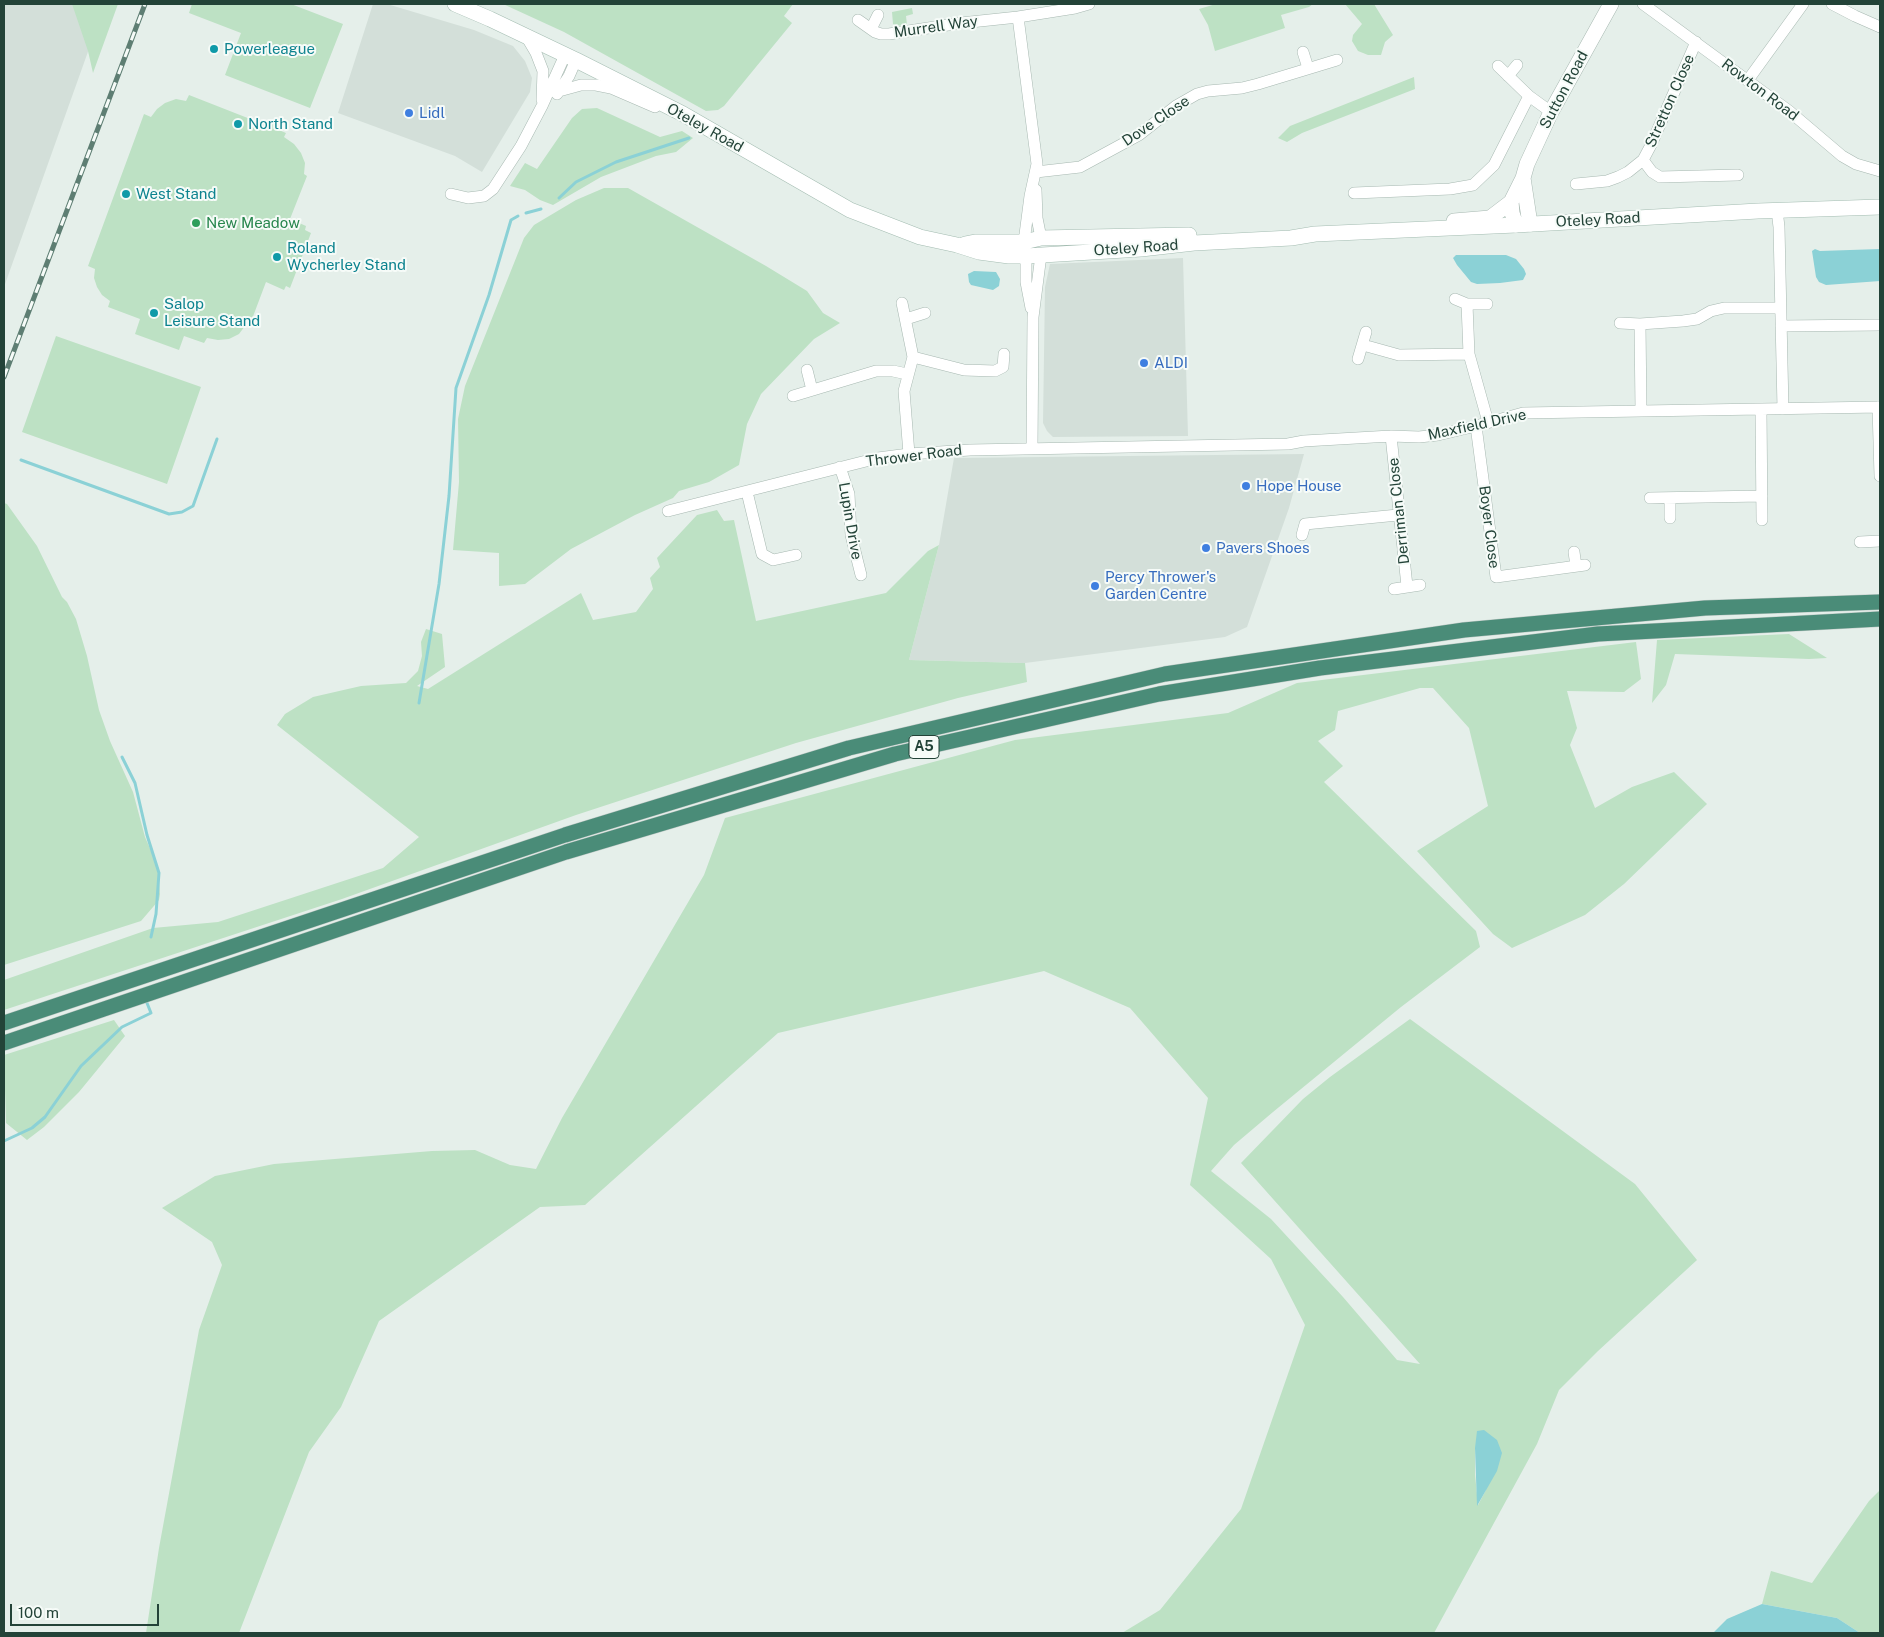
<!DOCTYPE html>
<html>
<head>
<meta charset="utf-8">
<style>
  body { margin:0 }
  #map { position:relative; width:1884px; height:1637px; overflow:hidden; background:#e5efea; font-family:"Public Sans",sans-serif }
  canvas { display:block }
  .frame { position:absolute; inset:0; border:5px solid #234338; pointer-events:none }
  .scale { position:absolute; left:10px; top:1604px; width:149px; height:22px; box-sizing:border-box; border:2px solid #234338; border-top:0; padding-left:6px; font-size:15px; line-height:18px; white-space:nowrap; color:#234338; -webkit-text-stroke:4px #f6fbf8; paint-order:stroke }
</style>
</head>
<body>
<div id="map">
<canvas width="1884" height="1637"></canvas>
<div class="frame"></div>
<div class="scale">100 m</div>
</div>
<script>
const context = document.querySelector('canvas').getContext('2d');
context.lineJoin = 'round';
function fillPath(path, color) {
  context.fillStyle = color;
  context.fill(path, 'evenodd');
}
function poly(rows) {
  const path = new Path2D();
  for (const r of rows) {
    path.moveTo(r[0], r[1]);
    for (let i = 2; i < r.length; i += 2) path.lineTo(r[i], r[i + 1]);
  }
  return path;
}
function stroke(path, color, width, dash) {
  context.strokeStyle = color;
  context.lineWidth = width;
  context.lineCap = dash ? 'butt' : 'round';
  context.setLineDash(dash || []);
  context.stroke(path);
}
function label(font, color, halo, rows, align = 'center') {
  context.font = font + ' "Public Sans",sans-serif';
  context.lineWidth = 4;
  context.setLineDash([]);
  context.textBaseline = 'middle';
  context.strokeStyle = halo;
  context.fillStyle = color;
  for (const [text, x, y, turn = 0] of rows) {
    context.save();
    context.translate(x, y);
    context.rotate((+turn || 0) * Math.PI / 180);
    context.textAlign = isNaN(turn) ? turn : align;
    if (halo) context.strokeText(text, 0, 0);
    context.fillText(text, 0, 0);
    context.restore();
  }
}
fillPath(poly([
  [4,4,105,4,4,287],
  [373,4,387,4,474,30,513,46,525,61,532,78,530,92,482,172,455,156,338,113],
  [1183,258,1188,436,1053,437,1047,431,1043,423,1045,287,1050,264],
  [1304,454,1289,508,1247,627,1225,637,1025,663,909,660,939,545,954,458]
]), '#d3dfd9');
fillPath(poly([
  [72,4,118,4,93,73,88,51],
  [192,4,291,4,343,24,310,108,225,75,241,33,189,13],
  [503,4,793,4,784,16,792,23,724,106,718,110,706,111,564,32],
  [1216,4,1313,4,1309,7,1281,15,1285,28,1215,51,1208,25,1199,9],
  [1345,4,1374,4,1393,35,1385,42,1381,55,1368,55,1358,51,1352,41,1353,35,1362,24],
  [912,8,913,14,906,16,907,25,896,26,893,24,892,12],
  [1414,77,1415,89,1302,133,1287,142,1278,138,1290,126],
  [189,95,263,124,265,120,276,125,274,128,286,133,284,137,294,144,301,153,305,163,304,174,307,176,288,224,295,227,297,222,306,226,305,230,311,233,290,288,286,286,284,290,266,282,249,327,245,326,239,334,229,339,218,340,207,338,204,343,184,336,179,350,135,334,140,319,108,307,110,301,102,295,97,287,94,278,95,269,88,266,144,114,151,117,157,109,165,103,176,99,186,101],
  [597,108,660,137,682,131,693,138,676,152,656,156,601,177,553,205,540,200,525,190,510,186,525,163,537,169,572,118,582,109],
  [604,188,628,188,766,266,807,291,823,313,840,323,814,339,761,394,747,424,739,465,709,482,679,491,673,498,635,515,571,549,525,584,499,586,499,553,453,550,459,482,458,419,465,386,524,238,534,225,576,200],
  [56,336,201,387,167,484,22,432],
  [4,503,7,504,37,546,62,597,67,602,76,619,87,656,99,710,110,741,133,792,145,837,158,867,160,894,159,900,141,921,4,965],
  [717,510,724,521,734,520,756,621,886,593,928,551,939,545,909,660,1025,663,1027,682,958,698,796,743,576,815,342,899,4,1010,4,980,153,928,218,922,383,868,419,837,277,725,285,714,313,697,361,686,406,683,418,671,422,656,421,642,426,629,442,634,445,667,417,686,428,689,581,593,593,620,636,612,653,589,650,578,660,567,657,558,697,515],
  [1789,634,1827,658,1809,659,1675,654,1666,685,1652,703,1657,640],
  [1636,642,1641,679,1624,692,1567,691,1577,728,1570,745,1595,808,1632,787,1674,772,1707,804,1624,884,1585,915,1512,948,1493,934,1417,851,1488,806,1469,728,1433,688,1420,688,1338,711,1335,730,1318,741,1343,766,1324,782,1476,931,1480,947,1401,1007,1273,1112,1234,1145,1211,1171,1271,1219,1343,1297,1397,1360,1420,1364,1241,1163,1303,1099,1330,1077,1410,1019,1635,1184,1697,1260,1598,1351,1559,1390,1537,1444,1434,1633,1122,1633,1160,1610,1241,1509,1305,1325,1271,1259,1190,1185,1208,1098,1130,1008,1044,971,778,1033,585,1205,540,1207,379,1321,341,1407,309,1452,239,1633,146,1633,159,1548,199,1330,222,1265,212,1242,162,1208,215,1176,274,1164,432,1151,475,1150,510,1165,536,1169,562,1118,704,875,725,818,1015,740,1228,713,1297,683],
  [1475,1448,1486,1490,1478,1505,1475,1474],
  [114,1020,125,1036,79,1092,44,1127,27,1140,6,1123,4,1055],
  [1880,1490,1880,1633,1860,1633,1837,1618,1762,1604,1771,1571,1812,1583,1869,1501]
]), '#bde1c4');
fillPath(poly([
  [1815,249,1820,251,1880,249,1880,281,1826,285,1819,282,1816,277,1812,251],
  [1456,255,1506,255,1516,259,1524,269,1526,274,1523,280,1500,283,1477,284,1471,282,1457,265,1453,258],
  [974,271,996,272,1000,279,999,286,993,290,971,285,969,282,968,274],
  [1484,1430,1497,1440,1502,1453,1497,1471,1477,1506,1475,1448,1477,1431],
  [1762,1604,1837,1618,1860,1633,1713,1633,1727,1619]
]), '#8bd1d6');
stroke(poly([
  [559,198,576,182,616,162,689,138],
  [526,213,541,209],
  [21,460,169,514,182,512,193,506,217,439],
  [419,703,439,584,449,496,456,388,489,295,511,220,518,216],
  [122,757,135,783,147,835,159,873,156,914,151,937],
  [4,1141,32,1128,45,1117,81,1066,122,1027,151,1013,147,1003]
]), '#8bd1d6', 3);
const minor = poly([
  [1643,4,1789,111,1842,156,1856,164,1880,171],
  [1832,4,1855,16,1880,27],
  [1018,17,1037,164,1030,196,1024,242],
  [858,20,875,32,881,34,889,34,961,23,1018,17,1075,8,1089,4],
  [871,29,878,15],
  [526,36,536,53,543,71,542,100],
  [1303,52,1308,68],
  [1498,66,1529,96,1551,112],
  [1508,76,1517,65],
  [1748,80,1803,4],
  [559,91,581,85,596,85,611,88,655,107],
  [557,94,569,76,576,60],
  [1643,160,1652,172,1660,177,1738,175],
  [1036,172,1080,167,1139,135,1176,106,1197,94,1208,91,1242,88,1258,84,1337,60],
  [1576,184,1607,181,1618,177,1628,172,1643,160,1651,145,1696,42],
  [1036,190,1037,218,1041,238],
  [1354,193,1450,189,1473,185,1494,165,1529,96],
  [451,194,468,198,484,196,493,189,521,146,542,106,565,55],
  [1777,210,1779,227,1783,409],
  [1026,256,1026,282,1031,308],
  [1455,299,1467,304,1487,304],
  [902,303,913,357,904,391,909,454],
  [1467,304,1469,354,1488,422],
  [906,319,925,313],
  [1620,323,1640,324,1683,321,1697,319,1711,311,1724,308,1780,308],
  [1640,324,1641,411],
  [1781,326,1880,325],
  [1363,345,1399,355,1469,354],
  [913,357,964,370,995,371,1003,367,1004,354],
  [1358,359,1366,332],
  [807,370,812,390],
  [793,396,876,371,893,371,907,374],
  [1878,407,1880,476],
  [1761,410,1762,520],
  [1476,426,1496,577,1585,565],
  [1391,436,1407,586],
  [1032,449,1033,317,1041,255],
  [840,467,849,494,851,535,861,575],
  [747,492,762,554,773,560,796,555],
  [1650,498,1762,496],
  [1670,498,1670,518],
  [668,511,878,458,909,454,970,450,1288,444,1304,441,1391,436,1419,437,1438,435,1476,426,1523,413,1880,407],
  [1302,535,1305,524,1398,515],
  [1860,542,1880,541],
  [1574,552,1576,566],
  [1394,589,1420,585]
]);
const tertiary = poly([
  [1523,178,1530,224],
  [1454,221,1490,218,1511,202],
  [1516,225,1512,213,1511,202,1523,178,1527,164,1551,112,1611,4]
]);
const secondary = poly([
  [455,4,490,19,576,60,683,114,850,210,920,237,957,245,979,252,1009,256,1026,256,1141,249,1194,243,1291,238,1315,234,1516,225,1758,211,1880,207],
  [965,244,975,242,1024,242,1041,238,1189,235]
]);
const trunk = poly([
  [4,1023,565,835,849,748,1165,674,1464,630,1705,608,1880,602],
  [4,1043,566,852,895,754,1159,694,1320,668,1598,634,1880,619]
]);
stroke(minor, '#a7b8b1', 12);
stroke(tertiary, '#a7b8b1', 16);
stroke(secondary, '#a3bcb1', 16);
stroke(trunk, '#c1cac7', 16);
stroke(minor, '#fff', 11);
stroke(tertiary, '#fff', 15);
stroke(secondary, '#fff', 15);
stroke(trunk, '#4a8c78', 15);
const rail = poly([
  [4,377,145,4]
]);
stroke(rail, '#5e7e73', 5);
stroke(rail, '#f6fbf8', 3, [9]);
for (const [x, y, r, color] of [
  [214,49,5,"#0f9aa8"],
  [409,113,5,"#3f7fe0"],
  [238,124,5,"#0f9aa8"],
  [126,194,5,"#0f9aa8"],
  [196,223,5,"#2e9e5b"],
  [277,257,5,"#0f9aa8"],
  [154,313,5,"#0f9aa8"],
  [1144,363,5,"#3f7fe0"],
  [1246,486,5,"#3f7fe0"],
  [1206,548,5,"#3f7fe0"],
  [1095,586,5,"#3f7fe0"]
]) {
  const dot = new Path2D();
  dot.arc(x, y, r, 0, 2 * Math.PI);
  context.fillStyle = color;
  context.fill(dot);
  stroke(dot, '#f6fbf8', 2);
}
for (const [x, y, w] of [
  [924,747,30]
]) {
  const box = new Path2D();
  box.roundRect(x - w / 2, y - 11.5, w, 23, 4);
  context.fillStyle = '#f6fbf8';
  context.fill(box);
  stroke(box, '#234338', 1);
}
label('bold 14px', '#234338', null, [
  ["A5",924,747]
]);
label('15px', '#234338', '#f6fbf8', [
  ["Murrell Way",936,27,-8],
  ["Sutton Road",1564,90,-62],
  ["Rowton Road",1760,90,37],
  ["Stretton Close",1670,101,-66],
  ["Dove Close",1156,121,-34],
  ["Oteley Road",705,128,29],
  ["Oteley Road",1598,220,-3],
  ["Oteley Road",1136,248,-4],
  ["Maxfield Drive",1477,425,-12],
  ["Thrower Road",914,456,-7],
  ["Derriman Close",1399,511,-96],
  ["Lupin Drive",850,521,80],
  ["Boyer Close",1489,527,83]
]);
label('15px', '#0d838f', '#f6fbf8', [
  ["Powerleague",224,49],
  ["North Stand",248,124],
  ["West Stand",136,194],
  ["Roland",287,248],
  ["Wycherley Stand",287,265],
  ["Salop",164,304],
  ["Leisure Stand",164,321]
], 'left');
label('15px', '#366cbe', '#f6fbf8', [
  ["Lidl",419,113],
  ["ALDI",1154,363],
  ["Hope House",1256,486],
  ["Pavers Shoes",1216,548],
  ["Percy Thrower's",1105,577],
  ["Garden Centre",1105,594]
], 'left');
label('15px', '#27864d', '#f6fbf8', [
  ["New Meadow",206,223]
], 'left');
</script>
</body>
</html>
